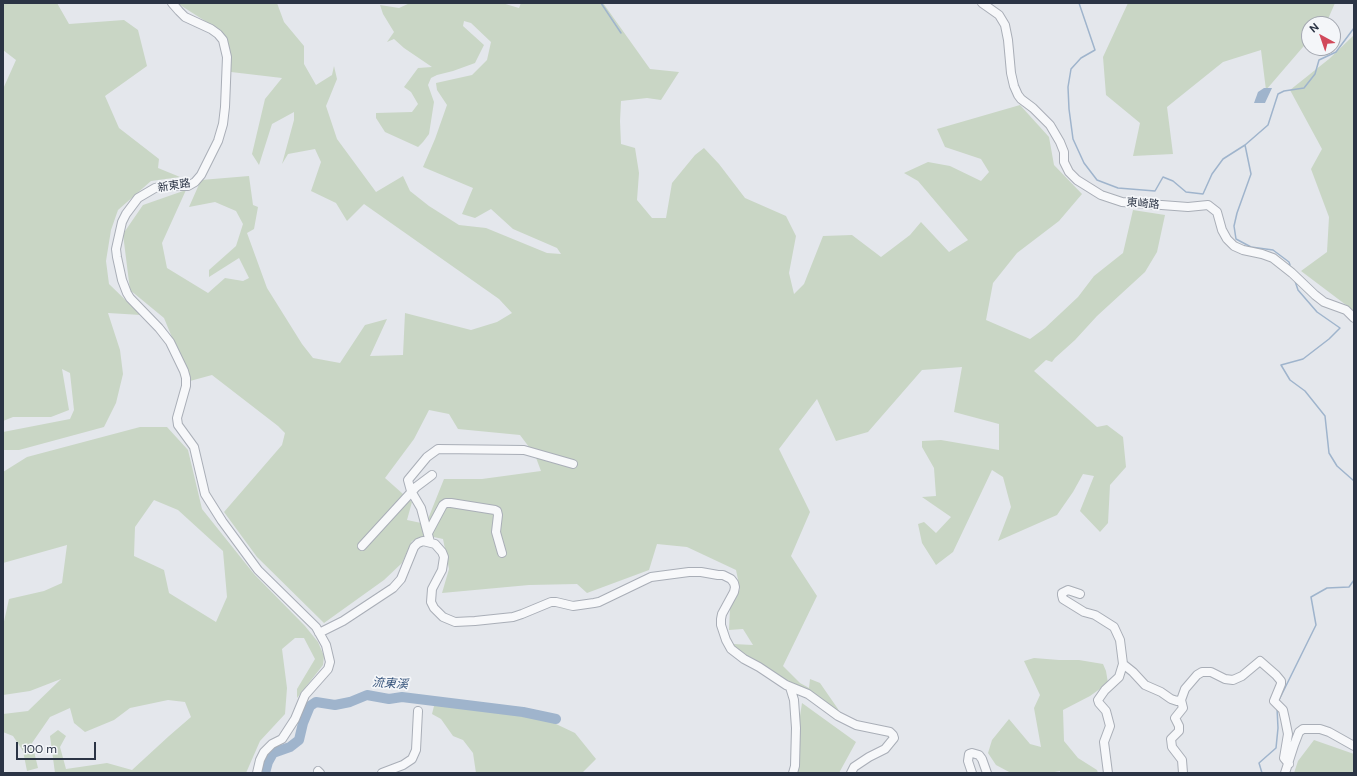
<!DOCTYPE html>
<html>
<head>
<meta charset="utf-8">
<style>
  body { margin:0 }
  #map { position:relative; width:1357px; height:776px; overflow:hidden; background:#e4e7ec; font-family:"DM Sans",sans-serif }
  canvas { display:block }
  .frame { position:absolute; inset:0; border:4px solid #2b3445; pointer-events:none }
  .north { position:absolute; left:1301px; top:16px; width:40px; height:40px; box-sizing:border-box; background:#f4f6f9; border:1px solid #a4a8b1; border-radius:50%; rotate:320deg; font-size:11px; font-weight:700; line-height:16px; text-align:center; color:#2b3445 }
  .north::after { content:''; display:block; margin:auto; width:14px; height:18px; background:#d1495b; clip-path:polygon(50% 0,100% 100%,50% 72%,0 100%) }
  .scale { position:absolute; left:16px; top:742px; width:80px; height:18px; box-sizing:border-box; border:2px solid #2b3445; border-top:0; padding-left:5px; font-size:12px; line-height:14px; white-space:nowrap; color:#2b3445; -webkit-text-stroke:3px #f4f6f9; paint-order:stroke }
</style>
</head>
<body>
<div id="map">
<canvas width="1357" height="776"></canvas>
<div class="frame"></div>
<div class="north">N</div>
<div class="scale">100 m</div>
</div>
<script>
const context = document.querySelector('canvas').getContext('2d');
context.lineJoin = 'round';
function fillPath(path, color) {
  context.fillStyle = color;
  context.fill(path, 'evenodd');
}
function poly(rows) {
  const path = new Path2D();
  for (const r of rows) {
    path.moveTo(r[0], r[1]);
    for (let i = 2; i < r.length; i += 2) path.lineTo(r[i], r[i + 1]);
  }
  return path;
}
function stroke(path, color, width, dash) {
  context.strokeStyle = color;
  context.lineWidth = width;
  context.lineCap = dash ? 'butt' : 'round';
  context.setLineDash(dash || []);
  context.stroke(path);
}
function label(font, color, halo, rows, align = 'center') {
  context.font = font + ' "DM Sans","Noto Sans TC",sans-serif';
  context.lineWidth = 3.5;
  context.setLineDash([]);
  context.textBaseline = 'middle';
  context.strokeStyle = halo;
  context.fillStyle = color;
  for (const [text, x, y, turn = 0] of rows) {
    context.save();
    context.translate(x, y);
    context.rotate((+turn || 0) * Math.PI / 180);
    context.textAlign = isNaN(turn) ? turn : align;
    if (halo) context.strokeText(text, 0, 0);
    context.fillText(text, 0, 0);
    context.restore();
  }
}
fillPath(poly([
  [3,3,57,3,69,24,124,20,138,30,147,66,105,96,119,128,159,159,158,168,180,177,151,181,118,210,111,230,106,261,109,284,141,315,108,313,120,350,123,374,116,403,104,427,19,450,3,450,3,432,70,419,74,410,70,373,62,369,69,410,51,417,13,417,3,421,3,89,16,60,3,50],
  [177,3,277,3,284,22,304,46,304,64,316,85,332,75,334,66,337,79,326,106,337,139,376,192,403,176,410,191,429,206,459,225,486,228,547,253,561,254,557,248,513,229,491,209,475,218,462,214,473,188,423,167,435,139,447,105,437,90,436,83,472,75,487,60,491,42,471,23,464,21,463,26,484,45,475,63,453,71,437,75,431,78,428,85,434,102,429,134,423,142,418,147,385,132,376,118,376,113,412,112,418,104,411,92,404,87,418,68,432,67,404,48,394,39,387,42,394,32,383,14,380,5,399,8,410,3,502,3,519,8,521,3,603,3,650,69,679,72,661,100,647,98,621,101,620,121,621,144,635,148,639,173,637,200,652,218,666,218,672,183,695,155,704,148,719,164,745,198,786,216,796,236,789,273,794,294,804,284,823,236,852,235,881,257,910,235,921,222,949,252,968,240,918,181,904,173,928,162,950,166,981,181,989,172,981,159,945,147,937,129,1020,105,1049,137,1054,165,1082,194,1059,221,1017,253,993,283,986,320,1030,339,1045,328,1078,297,1094,276,1123,253,1133,210,1165,215,1157,252,1145,272,1097,316,1075,340,1055,358,1052,362,1046,360,1034,371,1097,427,1107,425,1123,437,1126,467,1110,485,1108,523,1100,532,1080,511,1094,476,1083,474,1073,492,1057,515,998,541,1011,507,1003,477,992,470,953,552,936,565,922,543,918,524,924,522,936,533,951,517,922,497,936,496,934,468,922,447,922,441,941,440,999,450,999,424,954,412,962,367,922,370,868,432,836,441,817,399,779,449,810,512,791,556,817,596,783,666,800,683,809,688,810,679,820,683,838,709,840,714,807,691,763,667,736,650,733,644,753,645,743,629,729,630,730,608,740,589,736,570,687,547,657,544,649,570,587,593,577,584,529,585,442,593,449,569,443,539,429,536,412,541,402,563,384,580,324,623,257,557,224,512,282,445,285,433,278,426,212,375,190,381,164,318,130,290,123,234,143,205,186,190,162,243,167,268,208,293,225,278,243,281,249,278,239,258,209,277,209,270,236,246,243,224,236,211,215,202,189,207,201,180,249,176,253,205,258,207,254,229,247,233,267,288,302,344,313,358,340,363,365,325,387,319,370,356,403,355,405,313,471,330,497,322,512,313,499,299,364,204,347,221,336,203,311,191,321,162,315,149,288,154,282,164,294,120,294,112,272,124,259,165,252,154,265,99,282,78,231,72,226,40,219,30],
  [429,410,449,414,458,429,520,435,535,455,541,471,482,479,444,479,426,524,407,520,412,502,385,478,414,439],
  [1128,3,1335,3,1328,19,1323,24,1309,24,1309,40,1266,90,1261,50,1223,62,1167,107,1173,154,1133,156,1140,123,1106,95,1103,57],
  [1354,35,1354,311,1301,271,1327,252,1329,217,1311,169,1322,149,1290,90,1329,59],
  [140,427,167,427,188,450,202,509,254,574,305,626,318,642,324,656,323,665,297,698,297,689,315,659,304,638,295,638,282,649,287,688,285,714,260,741,246,773,55,773,50,736,58,730,66,736,60,747,66,769,107,763,132,770,169,736,191,717,185,702,168,700,130,708,114,720,85,732,74,723,70,708,50,717,32,743,38,768,27,771,23,751,13,736,3,732,3,714,28,711,61,679,30,691,3,695,3,626,9,599,44,591,62,583,67,545,3,563,3,472,27,457],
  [154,500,178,510,223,551,227,597,216,622,169,593,164,570,134,556,135,527],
  [1034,658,1059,660,1079,660,1103,664,1106,671,1108,683,1090,696,1063,710,1064,741,1078,758,1097,770,1098,773,1060,773,1060,771,1049,773,1011,773,996,765,988,753,992,740,1009,719,1030,744,1041,747,1034,708,1040,695,1024,661],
  [802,703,856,742,839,773,798,773,796,741],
  [434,706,520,707,575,733,596,759,582,773,476,773,473,753,463,740,453,736,441,719,432,714],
  [1314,740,1354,754,1354,773,1294,773,1298,761]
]), '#c9d6c5');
fillPath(poly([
  [1264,88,1272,88,1265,103,1254,103,1258,92]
]), '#9fb4cc');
stroke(poly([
  [601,3,621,33],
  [1079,3,1095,50,1081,58,1071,69,1068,87,1069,109,1073,139,1084,163,1097,180,1118,188,1155,191,1163,177,1173,181,1186,192,1203,194,1212,174,1223,159,1245,145,1251,174,1237,213,1234,226,1236,239,1251,247,1273,250,1289,262,1290,265],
  [1245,145,1268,125,1278,94,1284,91,1304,88,1315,74,1319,60,1336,52,1354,28],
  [1295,281,1298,290,1317,312,1340,328,1329,339,1303,359,1281,365,1290,380,1305,391,1325,416,1329,453,1337,466,1354,481],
  [1278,702,1316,625,1311,597,1327,588,1349,587,1354,580],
  [1262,773,1259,763,1276,748,1278,728,1277,708]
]), '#9fb4cc', 1.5);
stroke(poly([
  [265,773,268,762,273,753,290,747,299,740,303,723,310,706,316,702,335,705,350,702,367,695,389,699,402,697,523,712,556,719]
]), '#9fb4cc', 10);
const minor = poly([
  [172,3,179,11,185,17,211,29,218,34,223,40,227,57,225,107,223,124,218,141,201,175,195,182,188,186,163,186,155,188,138,198,126,214,122,222,116,249,117,257,122,280,127,293,130,298,159,328,170,342,184,371,186,378,186,386,177,418,178,425,194,447,205,494,222,521,258,570,316,627,326,645,330,662,328,669,305,695,295,719,282,739,272,744,264,752,260,760,257,773],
  [982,3,999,15,1005,25,1008,40,1011,73,1014,86,1018,95,1021,99,1033,108,1050,125,1060,142,1064,152,1064,162,1069,172,1077,180,1101,195,1122,202,1188,207,1208,205,1217,212,1222,230,1227,239,1234,246,1243,250,1262,254,1273,258,1292,273,1315,295,1324,302,1346,310,1354,318],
  [428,533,443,505,446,503,451,503,495,510,497,511,498,515,496,532,502,553],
  [430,542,421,508,411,491,408,480,427,457,438,449,524,450,573,464],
  [362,546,416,487,432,475],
  [1080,594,1068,590,1062,593,1062,595,1063,599,1084,612,1095,615,1114,627,1120,640,1123,664,1133,672,1145,685,1161,692,1171,699,1177,701,1181,700,1183,708,1175,718,1179,726,1179,731,1171,739,1172,747,1182,760,1183,773],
  [319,633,343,621,393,588,401,579,414,547,418,543,423,541,435,544,442,552,444,557,442,570,432,589,431,602,434,608,443,617,455,622,475,621,513,617,522,614,551,602,556,602,573,606,594,603,599,602,651,577,689,572,701,572,718,575,723,575,731,579,734,583,735,587,734,592,722,614,721,619,721,625,726,640,731,649,744,659,759,667,786,685,808,694,838,716,856,725,890,732,893,735,894,738,885,749,869,757,854,767,851,773],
  [790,687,794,700,796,728,795,766,793,773],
  [1181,700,1185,689,1197,675,1202,672,1211,672,1225,679,1233,680,1242,676,1260,661,1276,675,1281,681,1281,684,1274,701,1283,710,1285,719,1288,734,1284,758,1289,764],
  [318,771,320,773],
  [382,773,403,765,412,759,416,750,418,711],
  [972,773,968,761,969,754,972,753,979,755,982,759,987,773],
  [1108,773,1104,742,1110,726,1106,711,1099,703,1098,700,1105,690,1119,677,1123,664],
  [1285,773,1294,745,1299,732,1303,729,1320,729,1329,732,1354,746]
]);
stroke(minor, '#a9aeb7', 10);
stroke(minor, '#f7f8fa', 8);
label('11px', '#2b3445', '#f4f6f9', [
  ["新東路",174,186,-9],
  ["東崎路",1143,204,5]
]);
label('italic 12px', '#34527a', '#f4f6f9', [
  ["流東溪",390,684,4]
]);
</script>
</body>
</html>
